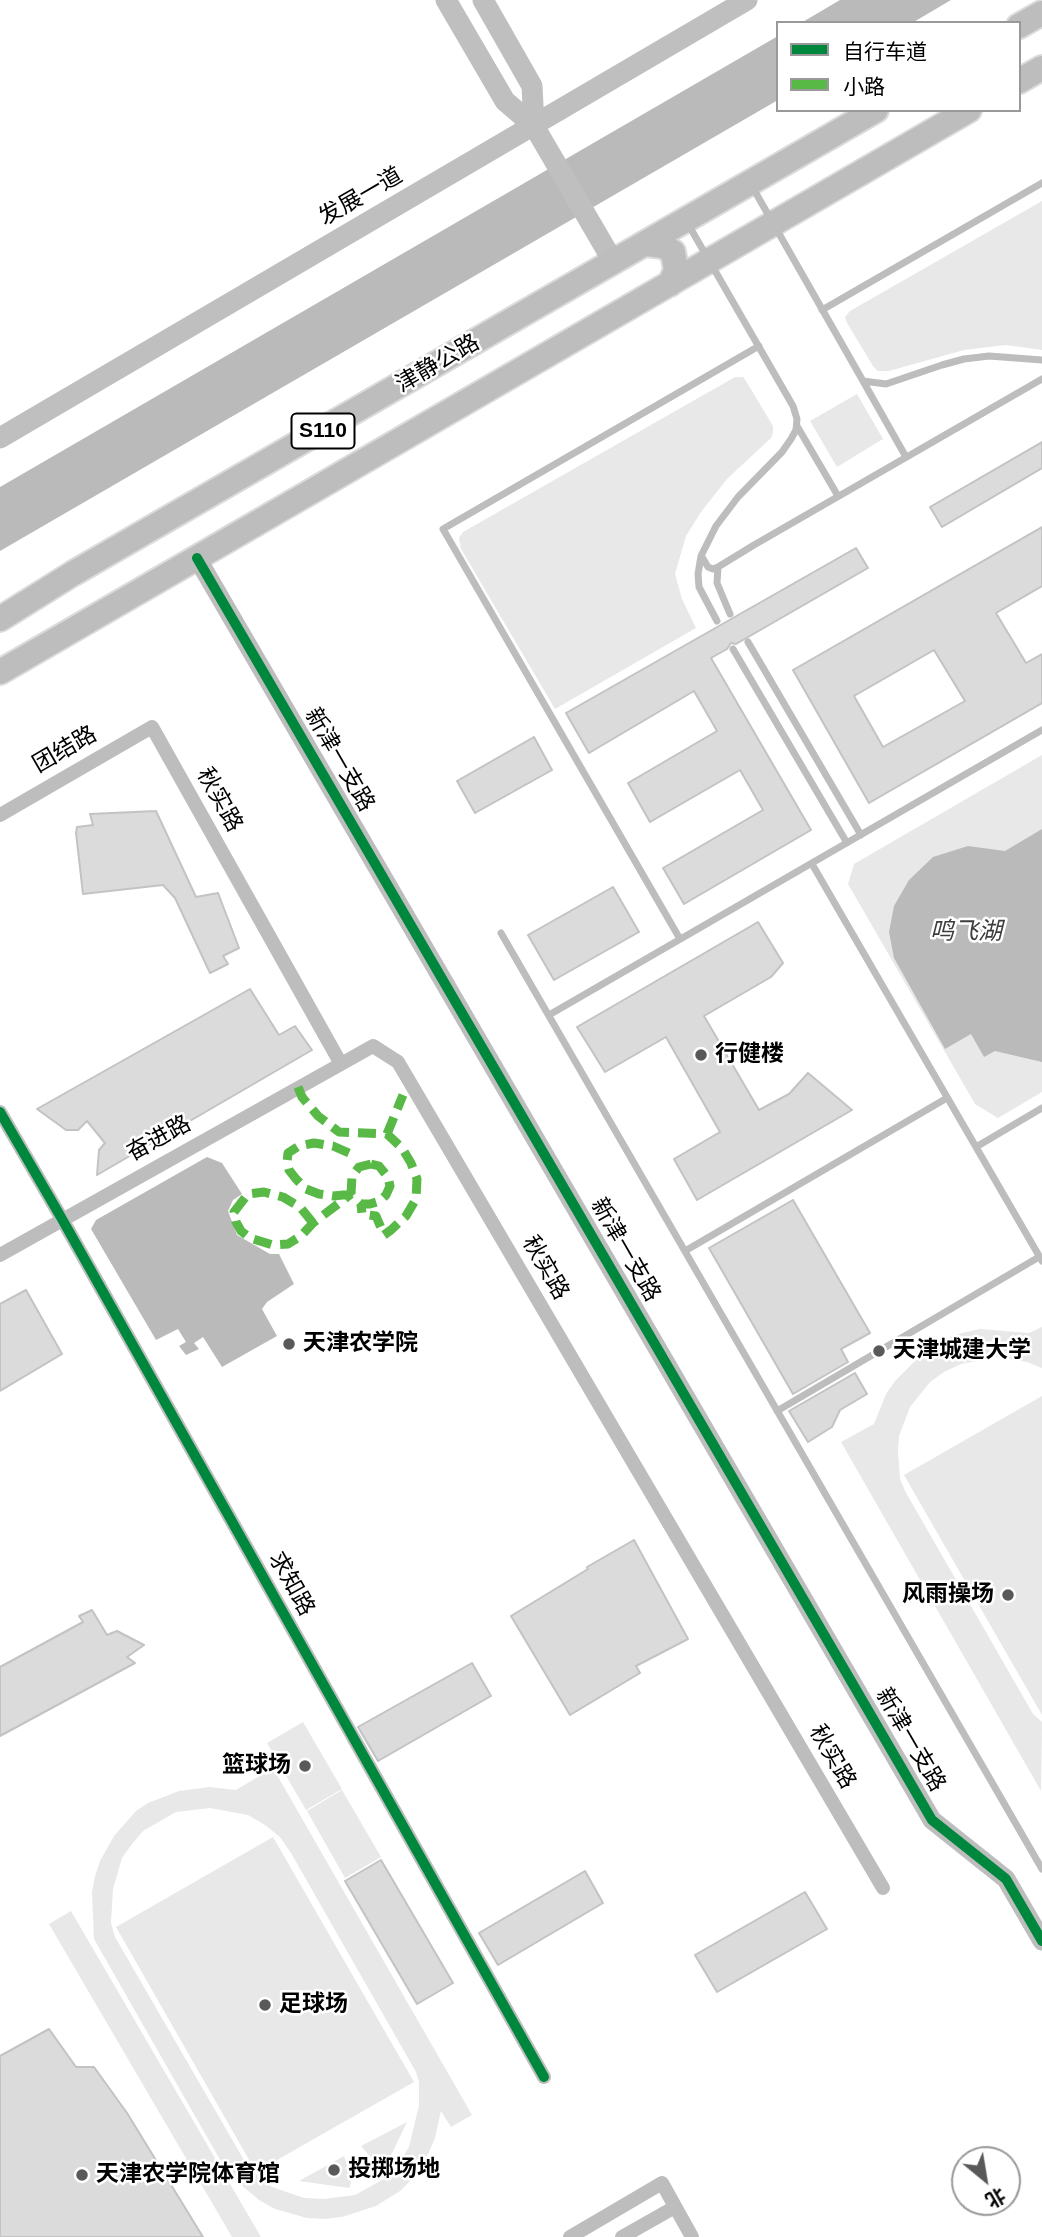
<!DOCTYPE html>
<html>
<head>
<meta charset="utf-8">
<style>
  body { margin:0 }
  #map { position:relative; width:1042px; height:2237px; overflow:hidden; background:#fff; font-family:Helvetica,"Noto Sans SC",sans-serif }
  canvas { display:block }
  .legend { position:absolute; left:776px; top:21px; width:245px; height:91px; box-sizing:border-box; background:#fff; border:2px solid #999; margin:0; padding:9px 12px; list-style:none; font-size:21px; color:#000 }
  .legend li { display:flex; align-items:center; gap:14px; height:35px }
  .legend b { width:35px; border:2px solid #999 }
  .north { position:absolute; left:951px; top:2146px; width:70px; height:70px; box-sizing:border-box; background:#fff; border:2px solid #999; border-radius:50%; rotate:150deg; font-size:19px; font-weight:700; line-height:28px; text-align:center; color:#000 }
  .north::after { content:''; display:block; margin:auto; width:24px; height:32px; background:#595959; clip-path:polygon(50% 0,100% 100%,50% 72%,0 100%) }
</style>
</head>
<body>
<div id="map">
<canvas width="1042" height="2237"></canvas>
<ul class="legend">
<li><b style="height:9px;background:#00873e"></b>自行车道</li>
<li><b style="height:9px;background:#58b947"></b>小路</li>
</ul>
<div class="north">北</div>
</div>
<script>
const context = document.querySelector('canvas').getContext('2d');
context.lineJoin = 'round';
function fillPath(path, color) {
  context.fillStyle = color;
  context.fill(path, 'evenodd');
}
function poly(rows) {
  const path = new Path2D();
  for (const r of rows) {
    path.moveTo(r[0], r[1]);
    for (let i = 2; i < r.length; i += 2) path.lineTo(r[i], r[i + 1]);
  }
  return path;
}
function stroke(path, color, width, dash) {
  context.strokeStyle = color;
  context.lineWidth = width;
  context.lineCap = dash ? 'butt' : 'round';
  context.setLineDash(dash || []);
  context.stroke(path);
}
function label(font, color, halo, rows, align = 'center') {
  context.font = font + ' Helvetica,"Noto Sans SC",sans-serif';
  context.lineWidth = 5;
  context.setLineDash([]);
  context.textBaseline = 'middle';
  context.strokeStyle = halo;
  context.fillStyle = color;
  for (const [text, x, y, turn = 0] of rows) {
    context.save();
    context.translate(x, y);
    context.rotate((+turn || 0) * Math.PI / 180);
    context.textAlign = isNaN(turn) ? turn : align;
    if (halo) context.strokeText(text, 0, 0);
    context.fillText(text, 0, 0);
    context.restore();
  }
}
fillPath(poly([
  [1042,201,1042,350,1006,345,964,350,889,371,878,371,873,366,847,323,845,317,850,311],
  [735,377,743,377,746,381,773,426,773,433,771,438,727,479,701,512,686,536,675,574,682,599,696,628,555,709,461,549,459,538,463,532],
  [857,394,883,439,837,467,810,421],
  [1042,755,1042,1092,998,1118,975,1104,848,884,854,864],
  [1042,1327,1042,1368,1027,1362,996,1357,961,1364,944,1372,930,1382,910,1407,899,1436,898,1450,900,1479,905,1491,1033,1714,1042,1722,1041,1791,841,1442,874,1424,886,1394,895,1381,919,1357,945,1339,962,1333,980,1329,1029,1333],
  [1042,1396,1042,1715,904,1475],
  [303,1722,342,1789,306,1810,267,1743],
  [273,1768,472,2115,451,2127,441,2111,435,2138,429,2152,410,2181,400,2191,376,2206,342,2217,324,2219,307,2218,275,2209,259,2200,232,2177,223,2165,94,1939,92,1892,95,1876,100,1861,114,1836,136,1811,148,1803,179,1791,209,1787,236,1790],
  [210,1808,248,1815,265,1825,280,1837,291,1853,416,2072,419,2082,419,2105,409,2147,395,2170,384,2179,355,2195,324,2199,304,2198,272,2187,248,2167,115,1937,111,1923,113,1889,122,1858,132,1844,143,1831,176,1812],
  [342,1790,381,1857,345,1878,307,1811],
  [273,1837,414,2082,256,2172,116,1927],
  [71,1911,261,2237,232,2237,49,1924],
  [407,2122,385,2168,379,2167,361,2146],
  [344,2156,350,2175,351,2182,349,2188,299,2181]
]), '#e8e8e8');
fillPath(poly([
  [840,0,951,0,912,23,801,23],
  [778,36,778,100,0,551,0,487],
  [1042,829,1042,1062,995,1051,984,1057,971,1034,945,1049,894,958,889,932,894,906,909,880,933,857,968,846,1005,851],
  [207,1157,222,1163,242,1194,233,1200,228,1211,237,1235,270,1254,279,1254,294,1284,267,1302,262,1309,277,1336,222,1367,203,1337,194,1343,199,1349,186,1355,179,1346,186,1342,178,1329,156,1340,91,1229,96,1220]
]), '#bababa');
const building = poly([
  [1042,442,1042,468,942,527,930,507,1042,442],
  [1042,527,1042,586,996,613,1026,663,1042,654,1042,703,869,803,793,670,1042,527],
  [934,650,965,701,883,747,854,696,934,650],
  [856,548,868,568,736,644,731,643,727,649,711,658,811,830,684,904,663,868,763,810,740,770,650,822,628,783,717,731,694,691,589,753,566,713,856,548],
  [534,737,552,770,475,813,457,781,534,737],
  [156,811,196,897,218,893,239,948,223,956,228,964,210,973,175,898,163,885,83,894,76,833,77,827,93,825,90,814,156,811],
  [613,887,639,932,554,980,528,935,613,887],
  [758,922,783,963,771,977,704,1016,759,1110,789,1094,808,1073,852,1110,697,1200,674,1159,720,1132,666,1037,605,1072,577,1027,758,922],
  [250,989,279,1035,295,1026,312,1050,97,1175,99,1150,105,1143,87,1121,78,1130,66,1130,37,1109,250,989],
  [793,1200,870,1333,841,1349,848,1362,793,1394,709,1248,793,1200],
  [26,1290,62,1354,0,1391,0,1304,26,1290],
  [855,1373,867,1394,840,1410,832,1427,808,1442,789,1411,855,1373],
  [634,1540,688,1639,636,1666,640,1673,570,1715,511,1616,588,1569,587,1567,634,1540],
  [92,1610,107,1635,117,1631,144,1645,127,1657,135,1663,0,1736,0,1667,83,1622,79,1616,92,1610],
  [472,1663,491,1696,378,1761,358,1727,472,1663],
  [381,1860,453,1983,417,2004,345,1881,381,1860],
  [585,1871,603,1903,498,1965,479,1933,585,1871],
  [805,1892,827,1929,717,1992,695,1955,805,1892],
  [49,2029,76,2067,94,2067,127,2113,203,2237,0,2237,0,2056,49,2029]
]);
fillPath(building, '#dbdbdb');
stroke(building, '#c3c3c3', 2);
const trunk = poly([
  [1019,26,1042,13],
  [1019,81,1042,68],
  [647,244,663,246,673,252,676,270,670,284],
  [0,619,72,574,876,110],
  [0,672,969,110]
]);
stroke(trunk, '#dbdbdb', 28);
stroke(poly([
  [753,188,863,381,886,384,942,365,964,359,989,356,1042,360],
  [688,224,793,406,797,419,796,430,791,439,782,452,738,497,716,526,701,556,698,574,699,587,717,621],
  [822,310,1042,183],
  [863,381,906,457],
  [797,426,838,496],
  [702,557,708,567,713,569,718,567,754,545,1042,379],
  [718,567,717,583,730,614],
  [748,642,861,835],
  [733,649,847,843],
  [812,864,1042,1261],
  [501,933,1042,1869],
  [680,939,443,529,759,346],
  [549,1015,1042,730],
  [976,1147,1042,1108],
  [685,1251,947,1098],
  [777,1411,1039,1257]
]), '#bdbdbd', 7);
stroke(poly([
  [0,815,152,727,341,1064,373,1046,398,1062,883,1888],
  [0,1112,62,1219,544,2077],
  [0,1255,341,1064],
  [570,2237,662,2183,692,2237],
  [622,2237,675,2207]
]), '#bdbdbd', 14);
stroke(poly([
  [197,558,932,1820,1006,1879,1042,1941]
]), '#bdbdbd', 19);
stroke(poly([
  [446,0,505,101,534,126,614,263],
  [483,0,532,86,534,126],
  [0,438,747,0]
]), '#bfbfbf', 21);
stroke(trunk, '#bdbdbd', 24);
stroke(poly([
  [298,1087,302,1097,318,1116,339,1132,387,1134,402,1148,411,1163,417,1179,416,1199,406,1216,391,1230,384,1235,376,1216,362,1214,361,1204],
  [387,1134,403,1095],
  [349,1153,333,1146,314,1143,299,1146,288,1153,287,1162,289,1170,296,1179,306,1189,319,1194,334,1196,351,1194],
  [371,1164,379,1166,388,1177,390,1186,386,1195,380,1201,370,1204,361,1204,351,1194,352,1176,359,1167,371,1164],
  [313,1223,300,1207,283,1197,264,1192,248,1194,234,1212,236,1222,241,1231,250,1238,273,1245,288,1244,301,1236,313,1223,351,1194]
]), '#58b947', 9, [18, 9]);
stroke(poly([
  [197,558,932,1820,1006,1879,1042,1941],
  [0,1112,62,1219,544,2077]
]), '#00873e', 10);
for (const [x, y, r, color] of [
  [701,1055,7,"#595959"],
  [289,1344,7,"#595959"],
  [879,1351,7,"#595959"],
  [1008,1595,7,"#595959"],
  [305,1766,7,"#595959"],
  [265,2005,7,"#595959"],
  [334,2170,7,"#595959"],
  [82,2175,7,"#595959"]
]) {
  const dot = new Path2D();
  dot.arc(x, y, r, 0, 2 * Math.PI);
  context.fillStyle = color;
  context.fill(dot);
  stroke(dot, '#fff', 2.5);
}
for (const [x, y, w] of [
  [323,431,63]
]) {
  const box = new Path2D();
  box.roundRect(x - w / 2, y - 17.5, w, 35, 5);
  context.fillStyle = '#fff';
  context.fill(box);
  stroke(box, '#000', 2);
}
label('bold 21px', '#000', null, [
  ["S110",323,431]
]);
label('23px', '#000', '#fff', [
  ["发展一道",361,197,-30],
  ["津静公路",438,364,-30],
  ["团结路",65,750,-30],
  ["新津一支路",339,760,60],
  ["秋实路",219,800,61],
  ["奋进路",159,1139,-29],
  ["新津一支路",625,1250,60],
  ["秋实路",545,1268,60],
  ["求知路",291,1584,61],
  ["新津一支路",910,1740,60],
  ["秋实路",832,1757,60]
]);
label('bold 23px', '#000', '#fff', [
  ["行健楼",715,1055],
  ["天津农学院",303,1344],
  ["天津城建大学",893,1351],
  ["风雨操场",994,1595,"right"],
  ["篮球场",291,1766,"right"],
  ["足球场",279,2005],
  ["投掷场地",348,2170],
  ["天津农学院体育馆",96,2175]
], 'left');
label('italic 24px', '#3d3d3d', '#fff', [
  ["鸣飞湖",966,932]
]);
</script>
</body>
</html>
